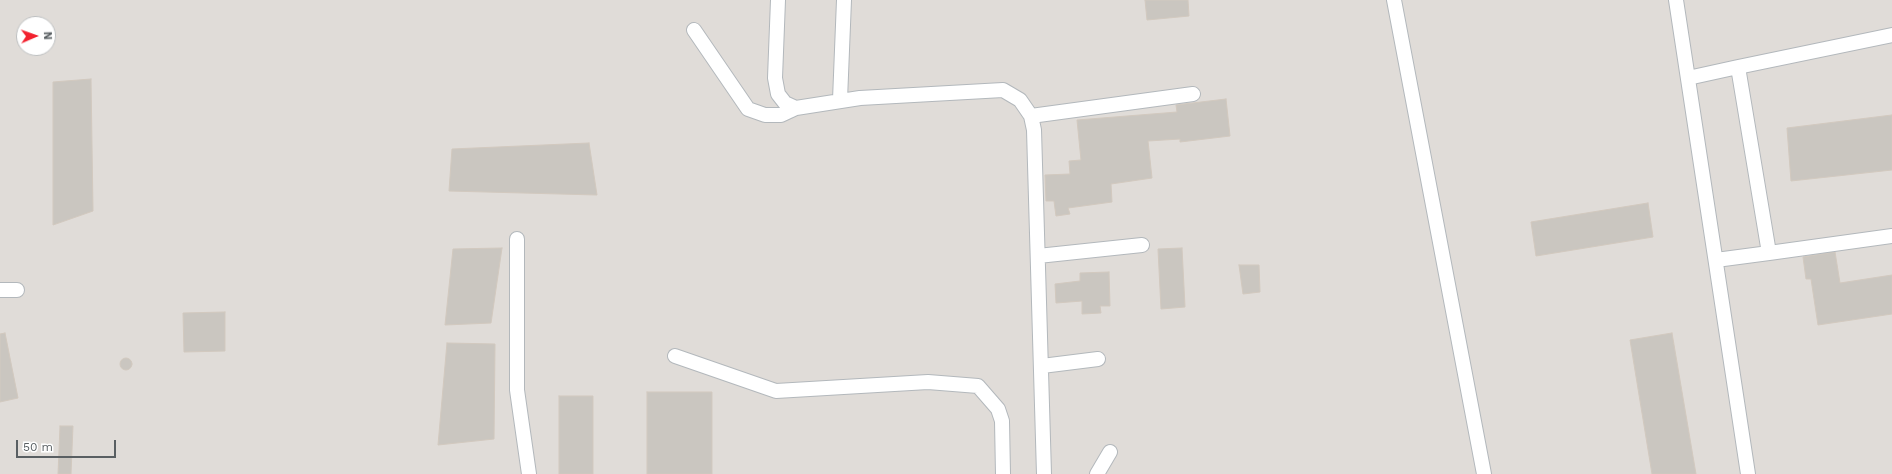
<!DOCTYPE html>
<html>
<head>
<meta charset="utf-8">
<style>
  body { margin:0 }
  #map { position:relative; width:1892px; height:474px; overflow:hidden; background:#ede9e0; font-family:"Work Sans",sans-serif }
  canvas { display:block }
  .north { position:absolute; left:16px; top:16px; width:40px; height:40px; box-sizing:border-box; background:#fff; border:1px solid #bdbfc0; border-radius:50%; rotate:88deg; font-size:11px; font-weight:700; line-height:16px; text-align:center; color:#595f62 }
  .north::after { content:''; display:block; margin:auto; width:14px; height:18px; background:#f2222f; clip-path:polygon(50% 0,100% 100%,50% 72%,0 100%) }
  .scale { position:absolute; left:16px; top:440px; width:100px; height:18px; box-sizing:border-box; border:2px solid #595f62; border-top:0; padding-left:5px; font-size:12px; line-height:14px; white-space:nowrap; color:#595f62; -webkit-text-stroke:3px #fff; paint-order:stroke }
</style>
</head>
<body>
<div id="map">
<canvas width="1892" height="474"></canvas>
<div class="north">N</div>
<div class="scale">50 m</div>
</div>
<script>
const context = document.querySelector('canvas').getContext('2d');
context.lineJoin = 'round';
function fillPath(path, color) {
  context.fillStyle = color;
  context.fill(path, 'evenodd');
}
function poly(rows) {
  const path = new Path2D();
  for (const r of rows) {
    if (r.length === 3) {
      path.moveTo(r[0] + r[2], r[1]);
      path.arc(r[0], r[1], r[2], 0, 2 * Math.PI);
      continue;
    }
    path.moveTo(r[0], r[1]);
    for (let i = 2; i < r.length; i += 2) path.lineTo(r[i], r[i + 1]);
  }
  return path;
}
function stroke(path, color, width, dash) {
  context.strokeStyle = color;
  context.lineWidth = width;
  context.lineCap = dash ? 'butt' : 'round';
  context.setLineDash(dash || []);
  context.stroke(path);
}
fillPath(poly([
  [0,0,1892,0,1892,474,0,474],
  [24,24,48,24,48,48,24,48]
]), '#e0dcd8');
const building = poly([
  [1145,0,1188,0,1189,16,1147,20,1145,0],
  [91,79,93,211,53,225,53,82,91,79],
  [1226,99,1230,136,1180,142,1180,139,1148,141,1152,178,1111,184,1112,202,1068,208,1070,214,1056,216,1054,201,1046,201,1045,175,1070,174,1069,161,1081,160,1077,120,1177,112,1176,105,1226,99],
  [1892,115,1892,170,1791,181,1787,128,1892,115],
  [589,143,597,195,449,191,452,149,589,143],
  [1648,203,1653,237,1536,256,1531,222,1648,203],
  [502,248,491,323,445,325,453,249,502,248],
  [1182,248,1185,307,1161,309,1158,249,1182,248],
  [1835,252,1840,283,1892,275,1892,314,1818,325,1811,279,1806,279,1803,257,1835,252],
  [1239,265,1259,265,1260,292,1243,294,1239,265],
  [1109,272,1110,306,1100,306,1101,313,1082,314,1082,301,1056,303,1055,284,1080,281,1080,273,1109,272],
  [225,312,225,351,184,352,183,313,225,312],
  [5,333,18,398,0,402,0,334,5,333],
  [1672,333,1696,474,1652,474,1630,340,1672,333],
  [447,343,495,344,494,439,438,445,447,343],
  [126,364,6],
  [647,392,712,392,712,474,647,474,647,392],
  [559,396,593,396,593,474,559,474,559,396],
  [60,426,73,426,71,474,58,474,60,426]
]);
fillPath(building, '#cac6c0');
stroke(building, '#d2c9bf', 1);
const minor = poly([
  [778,0,775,78,778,94,785,103,796,108,860,98,1003,90,1020,100,1031,116,1034,130,1044,474],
  [1394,0,1484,474],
  [1676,0,1748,474],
  [694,30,748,109,765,115,781,115,796,108],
  [1738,67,1892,35],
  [1688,78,1738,67,1769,253,1716,260],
  [840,100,844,0],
  [1031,116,1193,94],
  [517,239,517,390,529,474],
  [1769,253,1892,236],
  [1038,256,1142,245],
  [0,290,17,290],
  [675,356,776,391,928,382,978,386,998,409,1002,421,1003,474],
  [1042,366,1098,359],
  [1097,474,1110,452]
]);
stroke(minor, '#b3b8bc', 16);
stroke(minor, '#fff', 14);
</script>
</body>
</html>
